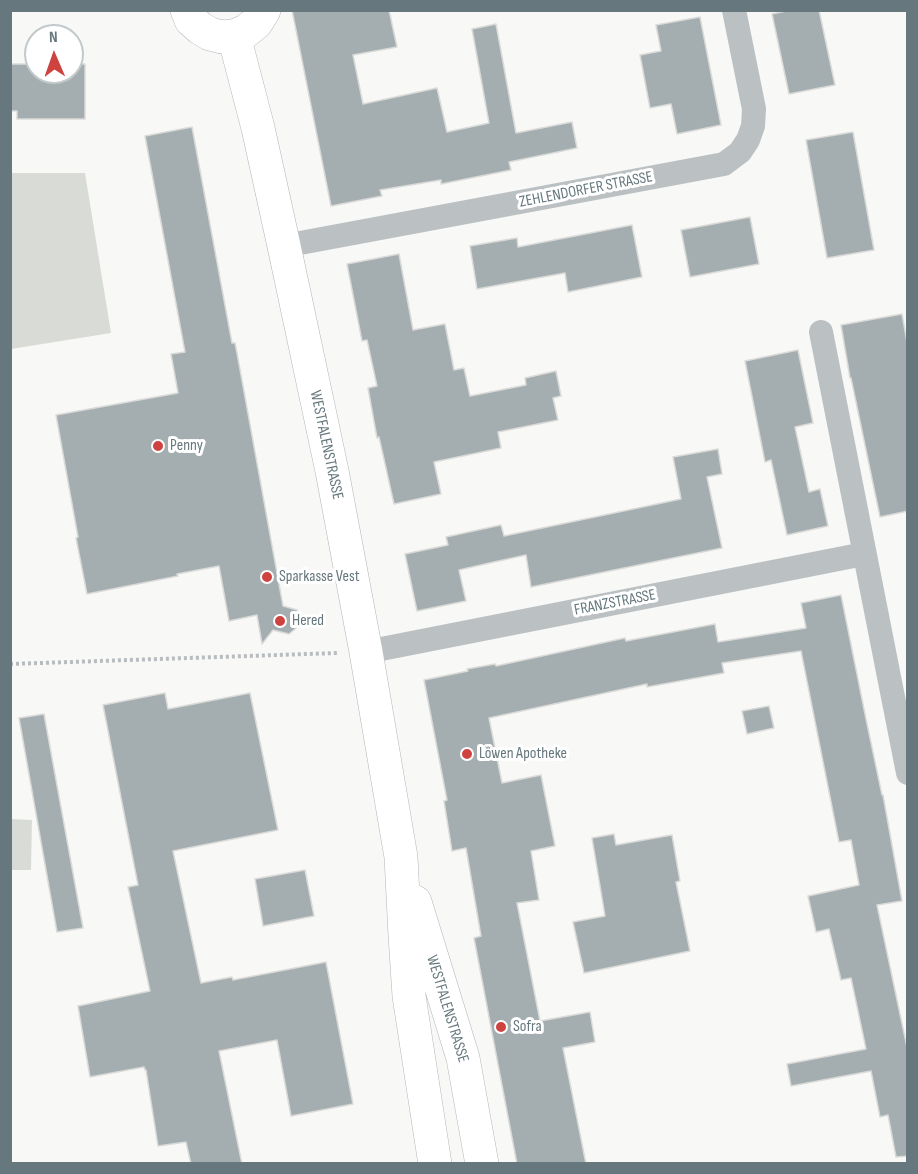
<!DOCTYPE html>
<html>
<head>
<meta charset="utf-8">
<style>
  body { margin:0 }
  #map { position:relative; width:918px; height:1174px; overflow:hidden; background:#f8f8f6; font-family:"Sofia Sans Condensed",sans-serif }
  canvas { display:block }
  .frame { position:absolute; inset:0; border:12px solid #66787d; pointer-events:none }
  .north { position:absolute; left:24px; top:24px; width:60px; height:60px; box-sizing:border-box; background:#fff; border:2px solid #c2c9cb; border-radius:50%; rotate:358deg; font-size:16px; font-weight:700; line-height:24px; text-align:center; color:#66787d }
  .north::after { content:''; display:block; margin:auto; width:21px; height:27px; background:#ce4340; clip-path:polygon(50% 0,100% 100%,50% 72%,0 100%) }
</style>
</head>
<body>
<div id="map">
<canvas width="918" height="1174"></canvas>
<div class="frame"></div>
<div class="north">N</div>
</div>
<script>
const context = document.querySelector('canvas').getContext('2d');
context.lineJoin = 'round';
function fillPath(path, color) {
  context.fillStyle = color;
  context.fill(path, 'evenodd');
}
function poly(rows) {
  const path = new Path2D();
  for (const r of rows) {
    path.moveTo(r[0], r[1]);
    for (let i = 2; i < r.length; i += 2) path.lineTo(r[i], r[i + 1]);
  }
  return path;
}
function stroke(path, color, width, dash) {
  context.strokeStyle = color;
  context.lineWidth = width;
  context.lineCap = dash ? 'butt' : 'round';
  context.setLineDash(dash || []);
  context.stroke(path);
}
function label(font, color, halo, rows, align = 'center') {
  context.font = font + ' "Sofia Sans Condensed",sans-serif';
  context.lineWidth = 6;
  context.setLineDash([]);
  context.textBaseline = 'middle';
  context.strokeStyle = halo;
  context.fillStyle = color;
  for (const [text, x, y, turn = 0] of rows) {
    context.save();
    context.translate(x, y);
    context.rotate((+turn || 0) * Math.PI / 180);
    context.textAlign = isNaN(turn) ? turn : align;
    if (halo) context.strokeText(text, 0, 0);
    context.fillText(text, 0, 0);
    context.restore();
  }
}
fillPath(poly([
  [11,173,85,173,111,333,11,349],
  [11,819,32,820,31,870,11,870]
]), '#d9dcd6');
const building = poly([
  [292,10,389,10,397,47,353,55,363,104,437,88,447,132,489,123,472,29,496,24,516,133,572,122,577,148,509,162,511,170,441,184,441,180,380,190,382,196,331,206,292,10],
  [791,10,819,10,835,85,789,94,772,14,791,10],
  [700,17,721,125,677,134,671,104,650,108,640,55,661,51,656,25,700,17],
  [10,64,36,64,36,72,72,72,72,64,85,64,85,119,17,119,17,111,10,111,10,64],
  [192,127,232,343,235,343,237,353,283,606,297,610,301,624,289,634,273,630,262,644,257,615,229,621,219,566,177,574,178,576,87,594,76,538,78,537,56,415,178,393,171,354,185,352,145,136,192,127],
  [853,132,874,250,827,258,806,140,853,132],
  [750,217,759,264,690,277,681,230,750,217],
  [632,225,642,277,568,292,565,273,477,289,470,246,517,238,518,247,632,225],
  [399,254,413,330,445,324,454,370,464,368,470,396,526,385,525,378,556,371,561,396,553,398,558,420,498,432,501,448,434,462,441,494,394,504,379,437,377,438,368,388,377,386,367,340,362,341,347,264,399,254],
  [902,314,908,348,908,511,880,517,851,378,850,378,841,325,902,314],
  [798,350,813,423,795,427,809,492,820,489,828,526,787,535,771,460,765,462,745,361,798,350],
  [718,449,722,474,707,477,722,548,531,587,526,555,494,562,459,570,466,601,417,611,405,554,448,545,446,537,501,525,504,536,681,499,673,457,718,449],
  [841,595,866,719,882,795,883,795,902,901,877,905,908,1052,908,1156,896,1157,888,1115,880,1117,871,1071,791,1086,787,1064,866,1049,851,978,841,980,829,929,816,932,808,896,859,885,851,840,839,842,801,651,722,663,724,673,647,687,647,684,489,718,502,783,541,775,555,846,531,851,539,900,517,903,540,1021,590,1012,595,1042,563,1048,586,1164,517,1164,474,938,481,936,466,848,452,851,444,801,447,800,424,680,468,671,467,669,495,664,496,666,625,638,626,641,715,624,718,642,806,628,801,603,841,595],
  [165,693,168,709,250,693,278,830,173,851,201,983,232,977,233,980,326,962,353,1104,291,1116,277,1040,219,1051,242,1164,191,1164,186,1142,158,1146,146,1070,145,1070,144,1067,90,1077,78,1006,150,991,128,887,138,885,103,705,165,693],
  [769,706,774,728,747,734,742,711,769,706],
  [44,714,83,928,57,932,19,718,44,714],
  [614,834,616,845,672,835,680,881,676,882,690,951,584,973,573,922,605,916,592,838,614,834],
  [305,870,314,916,263,926,255,879,305,870]
]);
fillPath(building, '#a4aeb0');
stroke(building, '#dadad8', 1.5);
const secondary = poly([
  [187,10,191,20,200,28,210,34,222,37,234,36,246,31,256,23,264,10],
  [234,36,258,128,284,246,332,471,366,652,401,857,405,936,409,996,435,1164],
  [415,902,463,1058,482,1164]
]);
stroke(secondary, '#b0b7ba', 34);
stroke(poly([
  [10,664,337,653]
]), '#b8bcbe', 4, [3, 3]);
stroke(poly([
  [284,246,724,164,740,152,748,140,753,126,754,109,734,10],
  [821,332,908,773],
  [366,652,864,554]
]), '#bbc1c3', 24);
stroke(secondary, '#fff', 33);
for (const [x, y, r, color] of [
  [158,446,6,"#ce4340"],
  [267,577,6,"#ce4340"],
  [280,621,6,"#ce4340"],
  [467,754,6,"#ce4340"],
  [501,1027,6,"#ce4340"]
]) {
  const dot = new Path2D();
  dot.arc(x, y, r, 0, 2 * Math.PI);
  context.fillStyle = color;
  context.fill(dot);
  stroke(dot, '#fff', 2);
}
label('16px', '#66787d', '#fff', [
  ["ZEHLENDORFER STRASSE",586,190,-11],
  ["WESTFALENSTRASSE",326,445,78],
  ["FRANZSTRASSE",615,603,-11],
  ["WESTFALENSTRASSE",447,1009,73]
]);
label('16px', '#66787d', '#fff', [
  ["Penny",170,446],
  ["Sparkasse Vest",279,577],
  ["Hered",292,621],
  ["Löwen Apotheke",479,754],
  ["Sofra",513,1027]
], 'left');
</script>
</body>
</html>
